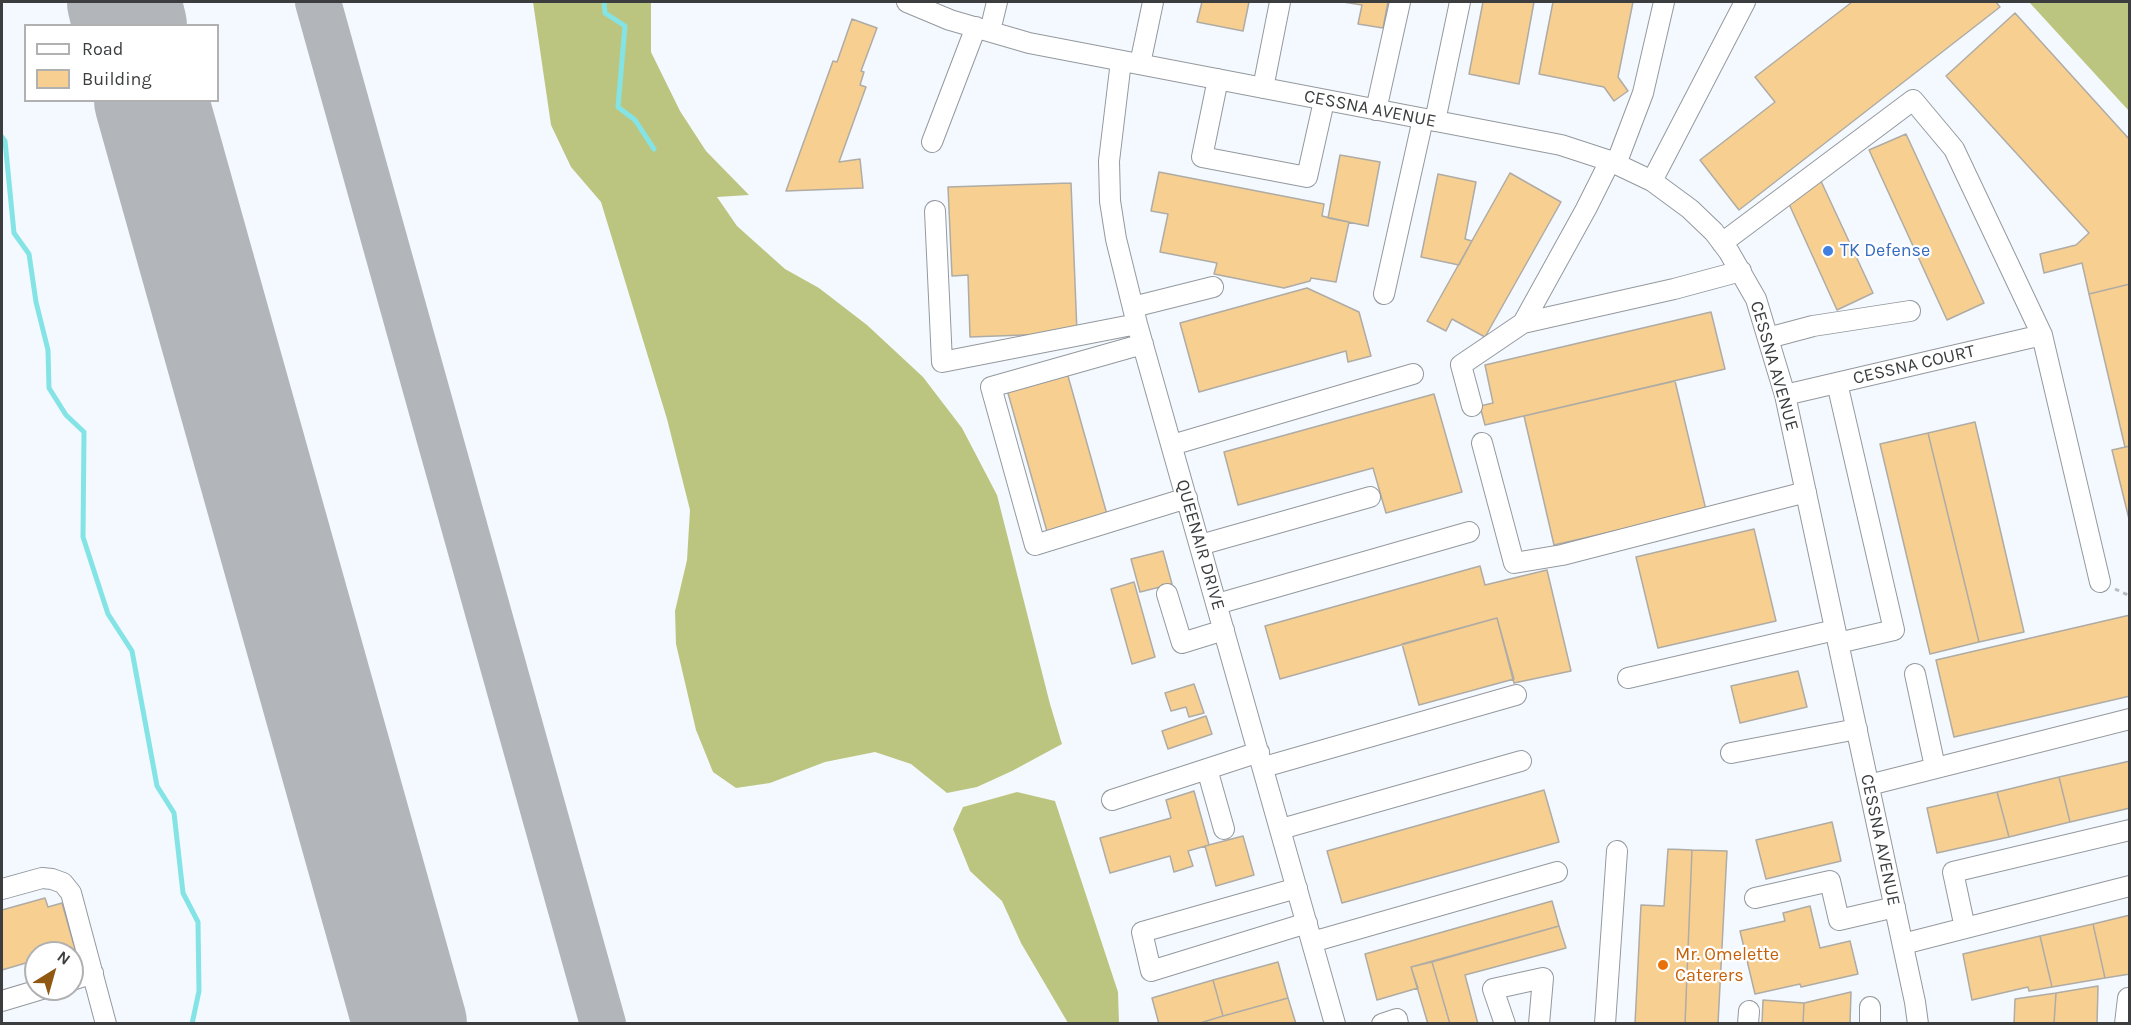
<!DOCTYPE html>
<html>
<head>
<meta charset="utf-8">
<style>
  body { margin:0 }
  #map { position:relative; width:2131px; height:1025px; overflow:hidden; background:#f3f9fe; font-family:Karla,sans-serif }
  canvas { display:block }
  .frame { position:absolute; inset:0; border:3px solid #3b3d3f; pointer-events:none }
  .legend { position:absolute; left:24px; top:24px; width:195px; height:78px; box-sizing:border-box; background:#fff; border:2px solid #b1b1b2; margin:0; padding:8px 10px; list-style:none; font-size:18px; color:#3b3d3f }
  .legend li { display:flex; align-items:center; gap:12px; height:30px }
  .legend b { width:30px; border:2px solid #b1b1b2 }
  .north { position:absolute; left:24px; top:941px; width:60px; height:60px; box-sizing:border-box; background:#fff; border:2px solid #b1b1b2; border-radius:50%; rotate:37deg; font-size:16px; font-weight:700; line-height:24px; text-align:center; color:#3b3d3f }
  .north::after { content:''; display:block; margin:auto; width:21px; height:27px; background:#915812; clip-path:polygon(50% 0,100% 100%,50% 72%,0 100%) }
</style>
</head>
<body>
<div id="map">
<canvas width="2131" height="1025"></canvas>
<div class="frame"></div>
<ul class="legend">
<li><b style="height:8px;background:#fff"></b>Road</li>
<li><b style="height:16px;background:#f7d091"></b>Building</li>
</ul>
<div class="north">N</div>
</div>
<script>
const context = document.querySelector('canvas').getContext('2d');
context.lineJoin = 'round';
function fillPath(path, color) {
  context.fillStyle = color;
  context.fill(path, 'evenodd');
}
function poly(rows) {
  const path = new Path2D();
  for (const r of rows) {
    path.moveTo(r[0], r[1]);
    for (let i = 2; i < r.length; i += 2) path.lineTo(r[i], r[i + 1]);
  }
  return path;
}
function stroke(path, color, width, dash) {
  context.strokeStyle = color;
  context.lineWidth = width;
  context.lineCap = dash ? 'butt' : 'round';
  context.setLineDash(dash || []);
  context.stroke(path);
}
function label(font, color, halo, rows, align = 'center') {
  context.font = font + ' Karla,sans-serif';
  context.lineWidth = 4.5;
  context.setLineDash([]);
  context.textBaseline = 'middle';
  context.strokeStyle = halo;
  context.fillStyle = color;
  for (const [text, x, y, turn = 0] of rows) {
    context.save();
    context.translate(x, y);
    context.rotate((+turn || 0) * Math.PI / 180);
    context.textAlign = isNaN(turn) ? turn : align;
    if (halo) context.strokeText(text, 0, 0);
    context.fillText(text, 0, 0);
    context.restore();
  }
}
fillPath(poly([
  [533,2,651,2,651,52,680,111,706,151,749,195,717,197,737,226,785,269,819,288,867,325,923,377,962,428,997,495,1050,704,1062,744,1012,771,977,787,947,793,911,764,875,752,825,762,770,783,736,788,713,772,696,730,676,644,675,611,687,560,690,510,667,419,601,202,571,167,551,125],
  [2029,2,2129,2,2129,111],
  [1017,792,1055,801,1118,992,1119,1023,1068,1023,1021,943,1002,901,970,871,953,829,963,807]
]), '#bcc580');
stroke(poly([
  [604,2,605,13,625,26,618,107,635,120,654,149],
  [2,137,5,141,14,233,29,254,36,302,48,350,49,388,66,415,84,432,83,537,108,614,132,651,157,786,174,813,183,893,198,922,199,991,192,1024]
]), '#84e3e5', 5);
stroke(poly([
  [318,2,603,1024]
]), '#b2b6ba', 46);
stroke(poly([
  [124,2,130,26],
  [151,100,410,1024]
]), '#b2b6ba', 114);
const building = poly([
  [1202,2,1249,2,1243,31,1197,22,1202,2],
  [1343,2,1388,2,1383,28,1358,24,1362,5,1343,2],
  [1483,2,1534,2,1519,84,1469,74,1483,2],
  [1553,2,1633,2,1618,77,1628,91,1614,101,1604,87,1539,74,1553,2],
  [1852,2,1996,2,2000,7,1739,210,1700,160,1775,102,1755,77,1852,2],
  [2015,13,2130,140,2130,284,2089,294,2082,263,2044,273,2040,254,2076,245,2089,233,1946,76,2015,13],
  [852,19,877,28,861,71,864,72,860,85,866,87,839,162,860,159,863,188,786,191,833,61,837,62,852,19],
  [1906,134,1984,303,1947,320,1869,150,1906,134],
  [1340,155,1380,162,1368,226,1328,218,1340,155],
  [1159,172,1324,204,1322,216,1349,222,1336,282,1311,278,1310,281,1284,288,1214,274,1217,263,1160,252,1168,214,1151,211,1159,172],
  [1510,173,1561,202,1485,337,1452,319,1446,331,1427,321,1510,173],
  [1438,174,1476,182,1465,239,1472,241,1459,265,1421,257,1438,174],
  [1820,179,1873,293,1837,310,1789,204,1820,179],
  [1071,183,1077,333,970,337,968,275,952,276,948,187,1071,183],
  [2130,284,2130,446,2125,447,2089,294,2130,284],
  [1307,288,1359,312,1371,356,1348,362,1346,351,1199,392,1180,323,1307,288],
  [1711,312,1725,369,1485,425,1480,406,1493,403,1485,365,1711,312],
  [1066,369,1108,518,1048,535,1006,386,1066,369],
  [1675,381,1706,510,1554,545,1524,416,1675,381],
  [1434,394,1462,492,1386,513,1373,468,1238,505,1224,452,1434,394],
  [1975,422,2024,632,1979,642,1928,433,1975,422],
  [1928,433,1979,642,1930,654,1880,444,1928,433],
  [2130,446,2130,523,2112,450,2130,446],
  [1754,529,1776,621,1658,648,1636,557,1754,529],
  [1163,551,1172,584,1140,592,1131,559,1163,551],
  [1480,566,1485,585,1547,570,1571,671,1514,683,1497,618,1280,679,1265,626,1480,566],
  [1134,582,1155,657,1132,664,1111,589,1134,582],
  [2130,615,2130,696,1954,737,1936,660,2130,615],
  [1497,618,1514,679,1419,705,1402,644,1497,618],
  [1798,671,1807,707,1740,723,1731,686,1798,671],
  [1194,684,1204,713,1189,717,1186,707,1171,711,1165,693,1194,684],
  [1206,716,1212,734,1168,749,1162,731,1206,716],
  [2130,761,2130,808,2070,822,2059,777,2130,761],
  [2059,777,2070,822,2009,837,1997,792,2059,777],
  [1544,790,1559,842,1342,903,1327,851,1544,790],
  [1194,791,1209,845,1188,851,1193,866,1174,872,1170,856,1110,873,1100,838,1171,818,1166,800,1194,791],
  [1997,792,2009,837,1937,853,1927,808,1997,792],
  [1832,822,1841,861,1766,879,1756,840,1832,822],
  [1243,836,1254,875,1216,886,1205,846,1243,836],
  [1668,849,1692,850,1685,1024,1635,1024,1641,905,1664,906,1668,849],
  [1692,850,1727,851,1718,1024,1685,1024,1692,850],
  [45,898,48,907,62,903,75,949,62,953,36,953,36,960,2,970,2,910,45,898],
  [1552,901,1559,926,1411,967,1418,988,1377,1000,1365,954,1552,901],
  [1810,906,1820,948,1850,941,1858,974,1801,987,1800,984,1755,994,1740,931,1785,921,1783,913,1810,906],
  [2130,915,2130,974,2105,978,2093,924,2130,915],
  [2093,924,2105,978,2052,987,2040,936,2093,924],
  [1559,926,1566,948,1465,975,1478,1024,1450,1024,1432,962,1559,926],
  [2040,936,2052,987,2029,991,2028,987,1972,1000,1963,954,2040,936],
  [1278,962,1288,998,1223,1016,1213,980,1278,962],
  [1432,962,1450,1024,1428,1024,1411,967,1432,962],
  [1213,980,1223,1016,1197,1024,1159,1024,1152,998,1213,980],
  [2098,986,2097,1024,2054,1024,2056,993,2098,986],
  [1851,992,1850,1024,1803,1024,1804,1003,1851,992],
  [2056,993,2054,1024,2014,1024,2015,999,2056,993],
  [1288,998,1296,1024,1197,1024,1223,1016,1288,998],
  [1763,1000,1804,1003,1803,1024,1762,1024,1763,1000]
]);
fillPath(building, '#f7d091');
stroke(building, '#afaba5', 1.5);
const minor = poly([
  [907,2,950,20,1029,43,1561,145,1610,161,1652,181,1690,209,1714,232,1729,252,1756,299,1785,395,1915,1002,1918,1024],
  [990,31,997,2],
  [1121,61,1109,161,1110,201,1116,239,1137,324,1335,1024],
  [1140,64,1153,2],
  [1218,79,1202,157,1307,177,1324,101],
  [1263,88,1280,2],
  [1376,110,1400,2],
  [1435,121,1460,2],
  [932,142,976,27],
  [1610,161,1586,209,1523,323,1674,289,1741,271],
  [1616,164,1643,93,1664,2],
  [1652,181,1745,2],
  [935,211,942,362,1137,324],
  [1722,243,1913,100,1954,149,2042,335,2100,582],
  [1384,294,1423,119],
  [1133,307,1213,287],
  [1768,338,1813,326,1910,311],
  [1143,344,991,387,1035,545,1187,498],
  [1837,383,1894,630,1838,643],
  [1785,395,2042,335],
  [1472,406,1461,365,1523,323],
  [1482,443,1514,563,1562,555,1806,492],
  [1172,445,1413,374],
  [1200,545,1370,497],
  [1167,594,1182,643,1224,630],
  [1217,604,1469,532],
  [1915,674,1935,767],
  [1628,678,1835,630],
  [1731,753,1857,729],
  [1264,767,1516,695],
  [1207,769,1224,829],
  [1869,785,2130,719],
  [1112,800,1259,752],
  [1281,829,1521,761],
  [1297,888,1142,932,1151,971,1307,923],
  [2,889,42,878,52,879,63,883,71,893,106,1024],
  [1755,898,1830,881,1839,920,1895,907],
  [1965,928,1953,872,2130,830],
  [1312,942,1557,872],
  [1903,944,2130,886],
  [72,980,93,973],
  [2,1001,42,989],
  [1382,1024,1397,1019,1398,1024],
  [1505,1024,1493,989,1543,978,1539,1024],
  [1605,1024,1617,851],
  [1748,1024,1749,1011],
  [1870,1024,1870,1007],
  [2125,1024,2128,998]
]);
stroke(minor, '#94999e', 22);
stroke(poly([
  [2115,589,2130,596]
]), '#b8bdc1', 3, [4.5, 4.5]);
stroke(minor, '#fff', 20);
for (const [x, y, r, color] of [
  [1828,251,6,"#3f7fe0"],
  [1663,965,6,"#e8710a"]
]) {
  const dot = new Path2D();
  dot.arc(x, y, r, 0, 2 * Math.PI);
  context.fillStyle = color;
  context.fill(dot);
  stroke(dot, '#fff', 2);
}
label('18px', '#3b3d3f', '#fff', [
  ["CESSNA AVENUE",1370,109,11],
  ["CESSNA COURT",1914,365,-13],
  ["CESSNA AVENUE",1774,366,74],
  ["QUEENAIR DRIVE",1200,545,74],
  ["CESSNA AVENUE",1880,840,78]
]);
label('18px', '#366cbe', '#fff', [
  ["TK Defense",1840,251]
], 'left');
label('18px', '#c56008', '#fff', [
  ["Mr. Omelette",1675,955],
  ["Caterers",1675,976]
], 'left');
</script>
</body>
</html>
